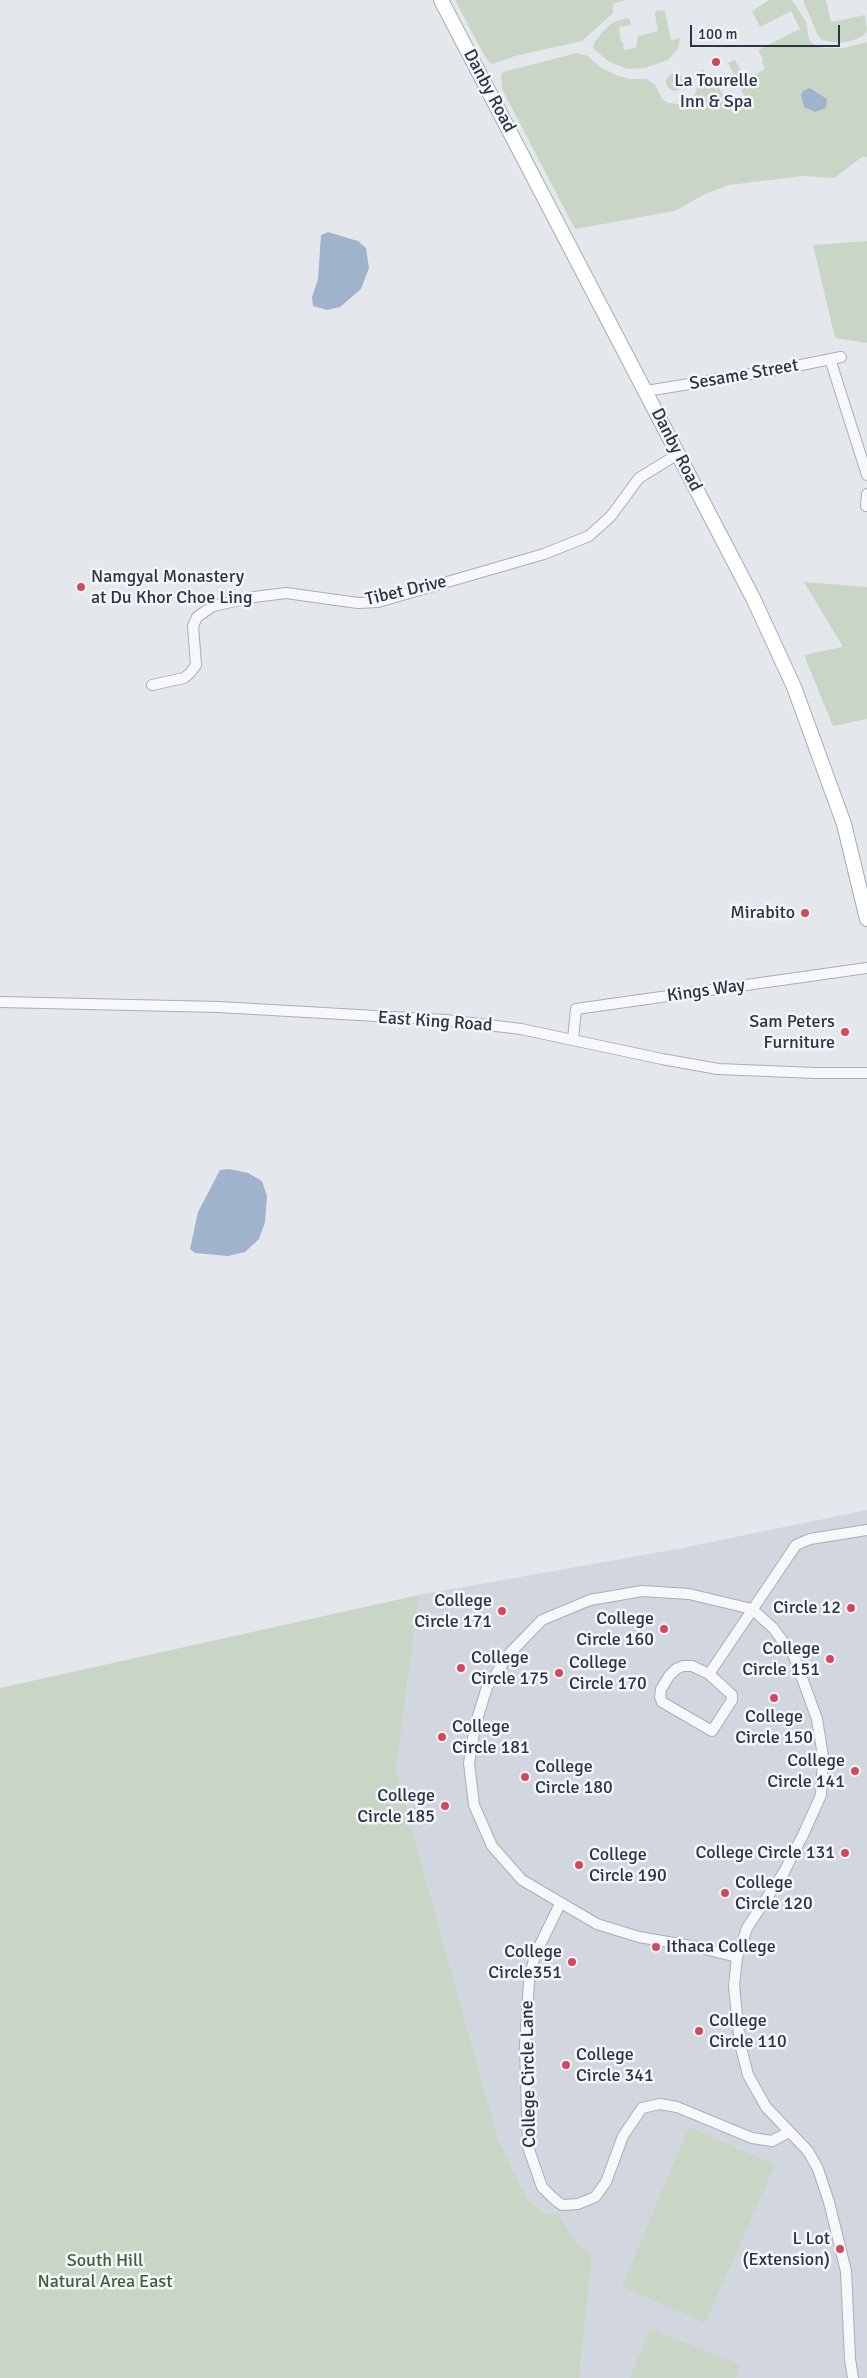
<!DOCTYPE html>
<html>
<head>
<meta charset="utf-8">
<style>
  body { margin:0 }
  #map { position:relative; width:867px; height:2378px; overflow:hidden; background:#e4e7ec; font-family:Signika,sans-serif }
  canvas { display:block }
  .scale { position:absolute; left:690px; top:25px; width:150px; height:22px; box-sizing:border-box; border:2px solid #2b3445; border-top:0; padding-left:6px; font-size:15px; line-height:18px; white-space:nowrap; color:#2b3445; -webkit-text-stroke:4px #f4f6f9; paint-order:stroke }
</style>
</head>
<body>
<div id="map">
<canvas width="867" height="2378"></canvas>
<div class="scale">100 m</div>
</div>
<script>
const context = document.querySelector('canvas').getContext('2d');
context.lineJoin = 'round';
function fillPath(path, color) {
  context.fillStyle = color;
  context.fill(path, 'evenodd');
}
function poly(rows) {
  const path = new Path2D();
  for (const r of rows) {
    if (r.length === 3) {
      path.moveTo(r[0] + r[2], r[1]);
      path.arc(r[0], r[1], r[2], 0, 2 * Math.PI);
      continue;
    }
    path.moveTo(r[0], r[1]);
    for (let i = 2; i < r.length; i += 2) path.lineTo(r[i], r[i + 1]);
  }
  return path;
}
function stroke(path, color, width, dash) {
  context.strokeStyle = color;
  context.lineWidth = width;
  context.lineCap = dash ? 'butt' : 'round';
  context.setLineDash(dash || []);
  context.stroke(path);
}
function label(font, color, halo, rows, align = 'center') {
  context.font = font + ' Signika,sans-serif';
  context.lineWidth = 5;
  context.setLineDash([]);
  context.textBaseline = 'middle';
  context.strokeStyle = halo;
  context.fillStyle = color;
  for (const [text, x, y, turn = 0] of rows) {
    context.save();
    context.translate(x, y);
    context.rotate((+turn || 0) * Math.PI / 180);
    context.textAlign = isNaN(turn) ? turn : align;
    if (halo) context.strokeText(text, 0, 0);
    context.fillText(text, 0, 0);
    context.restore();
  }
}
fillPath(poly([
  [867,1510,867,2378,579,2378,592,2256,573,2239,559,2213,546,2215,527,2199,497,2136,396,1771,419,1595,677,1549]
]), '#d2d6de');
fillPath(poly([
  [455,0,625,0,613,4,613,13,582,41,515,56,493,64,490,63,483,53],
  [769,0,791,0,794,3,806,22,809,40,815,45,824,48,844,48,867,42,867,157,862,157,834,178,802,176,729,185,705,194,675,211,575,229,502,89,501,75,503,72,577,53,588,56,600,67,618,76,630,79,647,79,655,85,662,99,668,103,679,104,687,103,693,98,699,84,697,73,703,69,708,75,712,74,725,99,723,100,727,109,730,108,733,113,749,105,728,63,735,60,746,79,765,69,762,63,763,59,758,50,800,29,791,11,760,27,752,11],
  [803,0,826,0,831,22,865,15,867,31,861,37,851,41,839,43,822,40,818,36],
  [662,10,665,11,671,41,680,38,678,49,668,60,645,68,627,69,608,61,593,48,594,43,603,31,612,23,627,18,630,19,631,25,619,27,621,42,623,42,624,50,636,48,638,36,658,31,655,14,656,11],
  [675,82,9],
  [867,241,867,343,835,338,813,245],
  [804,582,867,587,867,719,833,726,804,655,843,647],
  [419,1595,396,1771,497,2136,527,2199,546,2215,559,2213,573,2239,592,2256,579,2378,0,2378,0,1688],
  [689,2127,775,2165,705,2323,622,2286],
  [650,2329,741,2365,736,2378,630,2378]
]), '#c9d6c5');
fillPath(poly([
  [810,88,827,99,826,108,815,112,804,107,801,95,803,91],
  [328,232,358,241,366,248,369,268,361,289,340,307,327,310,313,306,312,297,318,279,321,235],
  [229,1169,248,1173,262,1181,267,1196,265,1222,259,1239,245,1252,228,1256,195,1253,190,1249,198,1212,220,1170]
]), '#9fb4cc');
const minor = poly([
  [830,359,867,475],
  [646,391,776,370,841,357],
  [866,506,867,494],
  [152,685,184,678,190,673,196,665,193,626,197,617,213,606,254,597,286,593,358,603,378,602,544,554,589,536,611,516,639,478,678,454],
  [0,1002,219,1007,446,1020,521,1029,662,1059,718,1069,815,1073,867,1073],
  [573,1040,576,1009,867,968],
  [683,1666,692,1666,709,1674,732,1695,732,1700,712,1731,662,1702,660,1697,661,1689,669,1676,676,1669,683,1666],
  [709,1674,796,1545,810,1539,867,1530],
  [560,1904,535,1955,529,1981,525,2046,528,2147,542,2187,553,2198,562,2205,578,2204,595,2197,606,2182,623,2136,642,2108,660,2104,677,2107,752,2138,772,2141,789,2132],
  [737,1957,697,1947,639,1937,597,1924,522,1880,492,1846,474,1805,469,1763,475,1726,487,1687,510,1653,542,1620,590,1600,642,1591,689,1594,752,1609,773,1628,794,1656,817,1719,823,1756,821,1795,803,1835,784,1872,747,1928,737,1957,734,1986,740,2044,748,2075,766,2107,808,2151,818,2169,829,2202,846,2271,850,2359,853,2378]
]);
const major = poly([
  [441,0,753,598,794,687,844,824,867,919]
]);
stroke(minor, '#a9aeb7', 12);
stroke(major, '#a3abb8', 16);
stroke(minor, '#f7f8fa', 10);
stroke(major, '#fff', 14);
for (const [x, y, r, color] of [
  [716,62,5,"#d1495b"],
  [81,587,5,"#d1495b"],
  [805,913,5,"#d1495b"],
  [845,1032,5,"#d1495b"],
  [851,1608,5,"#d1495b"],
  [502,1611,5,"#d1495b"],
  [664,1629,5,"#d1495b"],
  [830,1659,5,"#d1495b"],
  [461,1668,5,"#d1495b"],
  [559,1673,5,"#d1495b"],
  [774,1698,5,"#d1495b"],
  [442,1737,5,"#d1495b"],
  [855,1771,5,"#d1495b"],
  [525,1777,5,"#d1495b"],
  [445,1806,5,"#d1495b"],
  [845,1853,5,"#d1495b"],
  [579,1865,5,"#d1495b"],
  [725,1893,5,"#d1495b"],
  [656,1947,5,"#d1495b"],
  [572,1962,5,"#d1495b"],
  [699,2031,5,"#d1495b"],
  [566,2065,5,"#d1495b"],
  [840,2249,5,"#d1495b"]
]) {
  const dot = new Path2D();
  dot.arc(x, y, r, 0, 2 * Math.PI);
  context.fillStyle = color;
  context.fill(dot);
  stroke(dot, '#f4f6f9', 2);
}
label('18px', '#2b3445', '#f4f6f9', [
  ["La Tourelle",716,81,"center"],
  ["Inn & Spa",716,102,"center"],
  ["Namgyal Monastery",91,577,"left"],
  ["at Du Khor Choe Ling",91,598,"left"],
  ["Mirabito",795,913],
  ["Sam Peters",835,1022],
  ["Furniture",835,1043],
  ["College",492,1601],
  ["Circle 171",492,1622],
  ["Circle 12",841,1608],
  ["College",654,1619],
  ["Circle 160",654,1640],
  ["College",820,1649],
  ["Circle 151",820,1670],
  ["College",471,1658,"left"],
  ["Circle 175",471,1679,"left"],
  ["College",569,1663,"left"],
  ["Circle 170",569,1684,"left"],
  ["College",774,1717,"center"],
  ["Circle 150",774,1738,"center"],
  ["College",452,1727,"left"],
  ["Circle 181",452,1748,"left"],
  ["College",845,1761],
  ["Circle 141",845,1782],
  ["College",535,1767,"left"],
  ["Circle 180",535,1788,"left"],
  ["College",435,1796],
  ["Circle 185",435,1817],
  ["College Circle 131",835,1853],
  ["College",589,1855,"left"],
  ["Circle 190",589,1876,"left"],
  ["College",735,1883,"left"],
  ["Circle 120",735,1904,"left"],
  ["Ithaca College",666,1947,"left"],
  ["College",562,1952],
  ["Circle351",562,1973],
  ["College",709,2021,"left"],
  ["Circle 110",709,2042,"left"],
  ["College",576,2055,"left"],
  ["Circle 341",576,2076,"left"],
  ["L Lot",830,2239],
  ["(Extension)",830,2260]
], 'right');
label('18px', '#2b3445', '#f4f6f9', [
  ["Danby Road",489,91,62],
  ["Sesame Street",744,375,-10],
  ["Danby Road",676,450,63],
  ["Tibet Drive",406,591,-13],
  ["Kings Way",706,991,-8],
  ["East King Road",435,1022,4],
  ["College Circle Lane",529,2074,-91]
]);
label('18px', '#3f6138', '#f4f6f9', [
  ["South Hill",105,2261],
  ["Natural Area East",105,2282]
]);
</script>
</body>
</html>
